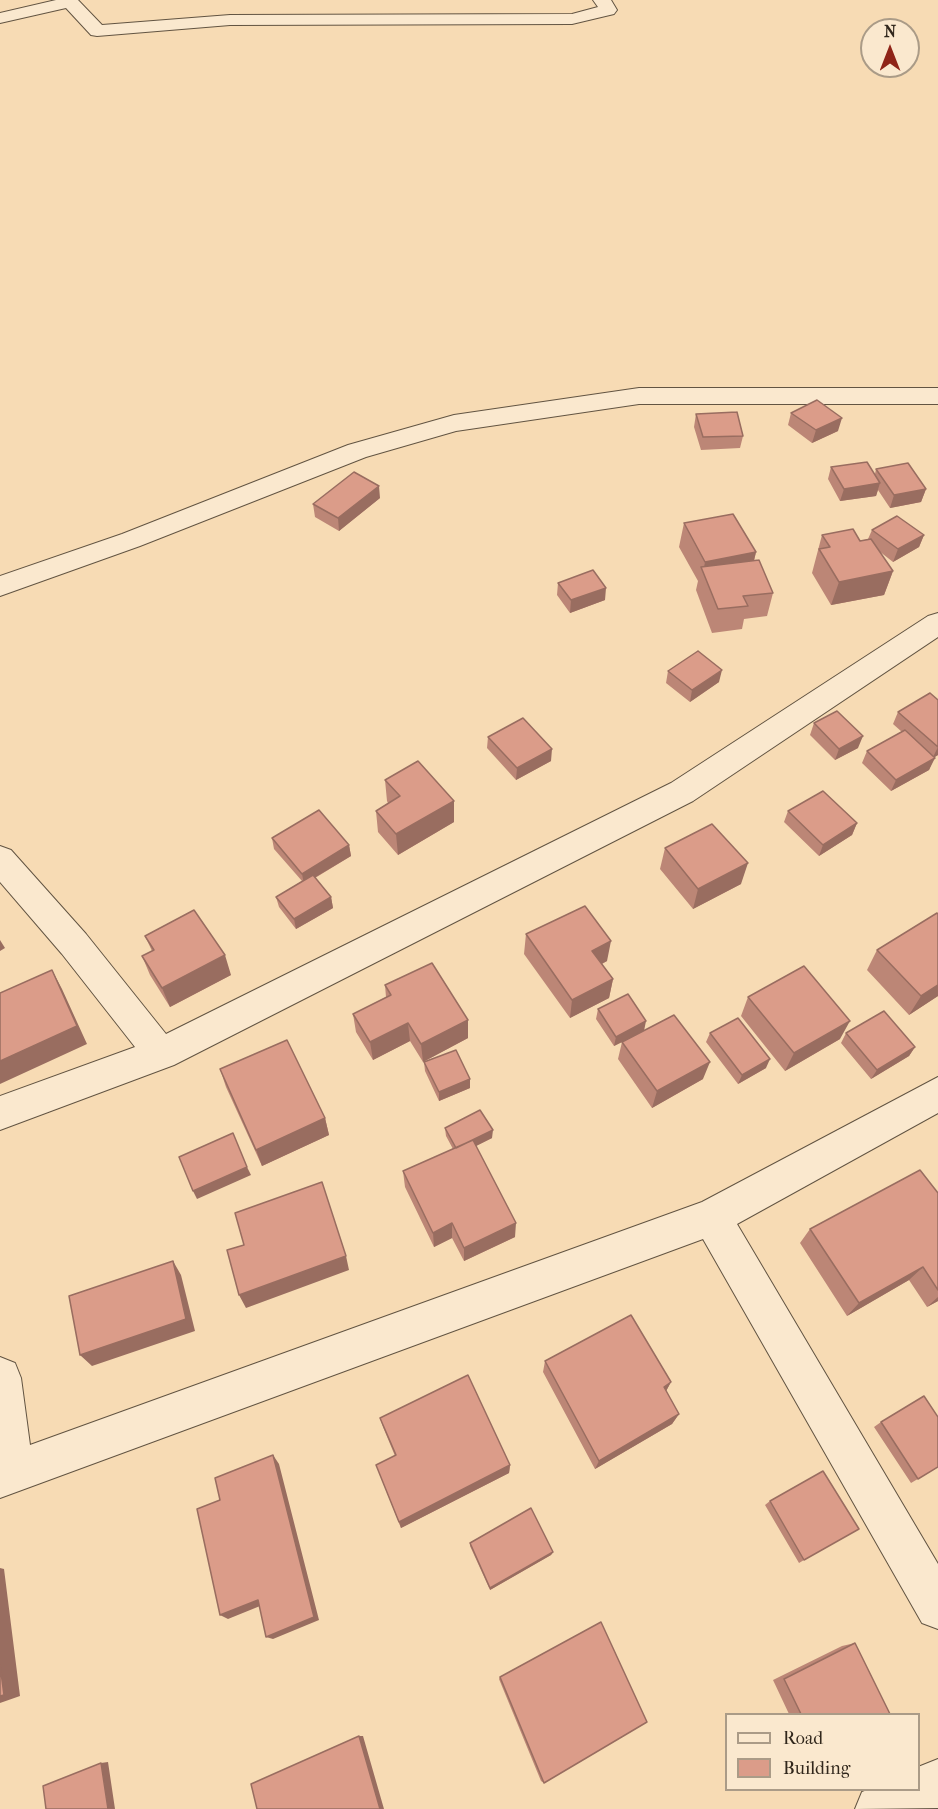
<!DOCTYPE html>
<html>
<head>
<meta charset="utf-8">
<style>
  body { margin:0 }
  #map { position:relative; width:938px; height:1809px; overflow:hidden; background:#f7dbb4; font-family:"IM FELL French Canon",serif }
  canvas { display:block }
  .legend { position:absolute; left:725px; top:1713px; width:195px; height:78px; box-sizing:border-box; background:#fae8ce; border:2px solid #aa9b87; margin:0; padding:8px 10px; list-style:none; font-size:18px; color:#31271c }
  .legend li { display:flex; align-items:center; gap:12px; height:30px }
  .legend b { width:30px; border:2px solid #aa9b87 }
  .north { position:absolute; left:860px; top:18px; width:60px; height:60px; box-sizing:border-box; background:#fae8ce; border:2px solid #aa9b87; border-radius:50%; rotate:0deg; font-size:16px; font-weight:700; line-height:24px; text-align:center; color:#31271c }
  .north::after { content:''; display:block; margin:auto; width:21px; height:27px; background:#8f2418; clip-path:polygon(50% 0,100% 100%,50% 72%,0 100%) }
</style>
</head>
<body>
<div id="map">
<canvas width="938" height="1809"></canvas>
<ul class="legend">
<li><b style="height:8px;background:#fae8ce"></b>Road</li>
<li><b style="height:16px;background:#db9c89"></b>Building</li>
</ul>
<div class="north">N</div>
</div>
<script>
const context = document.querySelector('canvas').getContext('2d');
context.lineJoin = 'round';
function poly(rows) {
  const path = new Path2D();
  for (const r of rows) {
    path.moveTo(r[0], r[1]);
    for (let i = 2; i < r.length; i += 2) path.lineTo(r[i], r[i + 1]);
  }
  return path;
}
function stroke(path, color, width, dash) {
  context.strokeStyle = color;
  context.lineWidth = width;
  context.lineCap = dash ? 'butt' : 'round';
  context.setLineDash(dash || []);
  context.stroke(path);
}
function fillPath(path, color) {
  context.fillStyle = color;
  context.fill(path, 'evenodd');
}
const minor = poly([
  [56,0,78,0,102,25,230,15,572,14,598,7,593,0,611,0,617,10,614,14,572,24,230,25,97,36,91,35,66,8,0,23,0,13,56,0],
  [639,388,938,388,938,404,639,404,456,431,366,457,140,546,0,596,0,576,122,534,348,445,454,415,639,388],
  [938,613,938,637,693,801,174,1065,0,1130,0,1096,135,1047,62,954,0,882,0,846,11,850,86,934,166,1034,671,783,928,616,938,613],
  [938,1077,938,1113,737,1224,938,1564,938,1629,922,1623,703,1239,0,1498,0,1357,15,1363,21,1378,30,1445,702,1202,938,1077],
  [938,1759,938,1808,855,1809,862,1792,867,1790,918,1790,918,1767,938,1759]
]);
stroke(minor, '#625442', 2);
fillPath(minor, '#fae8ce');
fillPath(poly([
  [791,413,838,431,812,443,788,425],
  [696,414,743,436,740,448,701,450,694,427],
  [831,467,875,474,876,469,926,489,921,502,890,508,878,490,876,496,840,501,828,479],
  [380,498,339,531,315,517,313,504],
  [684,523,756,552,754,561,773,593,767,616,744,619,742,629,712,633,696,590,698,581,679,547],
  [872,530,924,535,919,547,893,562,879,551,893,571,884,595,831,605,812,573,822,535,860,541,868,539],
  [558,583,605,600,570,613,557,595],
  [668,671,719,682,690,702,666,683],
  [938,700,938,755,934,757,929,770,891,791,862,763,867,751,902,732,893,724,898,712],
  [814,723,858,748,835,760,810,735],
  [488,737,551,761,516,780,487,748],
  [385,780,454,801,454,822,398,855,378,832,376,811,388,803,387,801],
  [788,811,857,823,852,835,819,856,784,822],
  [272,838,349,845,351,856,315,878,331,897,333,908,296,929,279,907,276,897,302,881,274,849],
  [665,848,741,884,693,909,660,869],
  [938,914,938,996,909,1015,867,970,877,950],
  [526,934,607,961,602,964,613,979,609,998,570,1018,524,954],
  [145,936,231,975,170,1007,150,975,142,956,152,951],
  [385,985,468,1020,468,1038,423,1062,410,1041,373,1060,356,1032,353,1014,386,997],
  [748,997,840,1039,785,1071,741,1016],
  [598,1009,644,1030,703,1079,652,1108,618,1059,622,1042,614,1046,596,1019],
  [710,1033,766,1068,738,1084,706,1042],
  [846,1033,915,1047,909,1056,871,1079,841,1043],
  [424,1062,470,1079,470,1088,439,1101,425,1071],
  [220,1069,325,1118,329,1135,262,1166,226,1087],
  [445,1128,492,1138,476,1146,515,1237,464,1261,452,1238,434,1247,405,1187,403,1171,453,1149,446,1136],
  [938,1193,938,1301,927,1307,909,1280,847,1316,800,1243,810,1229],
  [545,1361,671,1382,666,1391,679,1414,672,1424,595,1469,543,1372],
  [380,1418,510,1465,509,1473,401,1528,376,1465,395,1456,383,1427],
  [881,1422,938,1467,911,1483,874,1427],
  [770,1501,804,1560,799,1563,765,1505],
  [470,1543,553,1552,551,1555,490,1590,470,1546],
  [855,1643,890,1714,789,1714,773,1680,842,1646],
  [500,1677,544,1783,541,1781,499,1679]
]), '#bc8676');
fillPath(poly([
  [842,418,838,431,812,443,816,430],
  [880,483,876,496,840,501,844,489],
  [379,486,380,498,339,531,338,518],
  [926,489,921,502,890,508,894,495],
  [924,535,919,547,893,562,898,549],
  [756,552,750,576,703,573,705,562],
  [893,571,884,595,831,605,839,582],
  [606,588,605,600,570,613,571,600],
  [722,670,719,682,690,702,692,690],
  [863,736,858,748,835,760,839,749],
  [938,747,938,755,932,759],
  [552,749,551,761,516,780,517,768],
  [935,758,929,770,891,791,896,780],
  [454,801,454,822,398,855,396,834],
  [857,823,852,835,819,856,823,845],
  [349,845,351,856,304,884,302,874],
  [748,863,741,884,693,909,698,889],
  [331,897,333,908,296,929,294,919],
  [0,940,5,948,0,951],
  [611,941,607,961,589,970,592,951],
  [225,955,231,975,170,1007,162,988],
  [52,970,62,989,87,1044,0,1084,0,1061],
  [613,979,609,998,570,1018,572,1000],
  [938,985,938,996,909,1015,921,996],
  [468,1020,468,1038,423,1062,421,1044],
  [646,1021,644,1031,614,1046,616,1037],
  [850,1021,840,1039,785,1071,794,1053],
  [408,1023,410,1041,373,1060,370,1042],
  [915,1047,909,1056,871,1079,877,1070],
  [770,1059,766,1068,738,1084,742,1075],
  [710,1062,703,1079,652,1108,657,1091],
  [470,1079,470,1088,439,1101,439,1092],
  [325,1118,329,1135,262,1166,256,1150],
  [493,1130,492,1138,456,1156,456,1148],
  [247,1167,251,1175,197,1199,193,1191],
  [452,1223,452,1238,434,1247,433,1233],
  [516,1223,515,1237,464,1261,464,1248],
  [346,1256,349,1270,246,1308,239,1295],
  [173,1261,181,1275,195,1331,92,1366,80,1355],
  [923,1267,909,1280,847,1316,859,1303],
  [938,1297,938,1301,927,1307],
  [671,1382,665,1393,664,1387],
  [679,1414,672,1424,595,1469,599,1461],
  [273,1455,279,1464,319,1620,273,1639,266,1637],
  [510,1465,509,1473,401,1528,399,1522],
  [553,1552,551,1555,490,1590,490,1588],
  [0,1568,4,1569,20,1696,0,1703],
  [258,1600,265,1604,228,1619,220,1615],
  [359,1736,363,1736,384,1809,380,1809],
  [108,1762,115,1809,108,1809,101,1763]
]), '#996d60');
const building = poly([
  [817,400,842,418,816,430,791,413,817,400],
  [737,412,743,436,703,437,696,414,737,412],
  [867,462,880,483,844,489,831,467,867,462],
  [908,463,926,489,894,495,876,469,908,463],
  [354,472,379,486,338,518,313,504,354,472],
  [733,514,756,552,705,562,684,523,733,514],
  [897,516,924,535,898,549,872,530,897,516],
  [853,529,860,541,871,539,893,571,839,582,819,549,830,547,822,535,853,529],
  [759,560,773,593,743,596,748,606,718,609,701,567,759,560],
  [593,570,606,588,571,600,558,583,593,570],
  [698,651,722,670,692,690,668,671,698,651],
  [930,693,938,700,938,747,898,712,930,693],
  [837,711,863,736,839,749,814,723,837,711],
  [523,718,552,749,517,768,488,737,523,718],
  [905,730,935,758,896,780,867,751,905,730],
  [418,761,454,801,396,834,376,811,400,796,385,780,418,761],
  [823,791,857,823,823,845,788,811,823,791],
  [319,810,349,845,302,874,272,838,319,810],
  [712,824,748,863,698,889,665,848,712,824],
  [313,875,331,897,294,919,276,897,313,875],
  [585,906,611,941,592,951,613,979,572,1000,526,934,585,906],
  [194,910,225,955,162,988,142,956,154,950,145,936,194,910],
  [937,913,938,914,938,985,921,996,877,950,937,913],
  [432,963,468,1020,421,1044,408,1023,370,1042,353,1014,391,995,385,985,432,963],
  [804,966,850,1021,794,1053,748,997,804,966],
  [52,970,77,1026,0,1061,0,993,52,970],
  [628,994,646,1021,616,1037,598,1009,628,994],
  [884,1011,915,1047,877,1070,846,1033,884,1011],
  [674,1015,710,1062,657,1091,622,1042,674,1015],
  [738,1018,770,1059,742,1075,710,1033,738,1018],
  [287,1040,325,1118,256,1150,220,1069,287,1040],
  [456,1050,470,1079,439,1092,424,1062,456,1050],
  [480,1110,493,1130,456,1148,445,1128,480,1110],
  [233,1133,247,1167,193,1191,179,1157,233,1133],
  [473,1140,516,1223,464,1248,452,1223,433,1233,403,1171,473,1140],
  [920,1170,938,1193,938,1290,923,1267,859,1303,810,1229,920,1170],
  [322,1182,346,1256,239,1295,227,1250,244,1245,235,1213,322,1182],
  [173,1261,186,1319,80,1355,69,1296,173,1261],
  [631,1315,671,1382,664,1387,679,1414,599,1461,545,1361,631,1315],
  [468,1375,510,1465,399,1522,376,1465,396,1455,380,1418,468,1375],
  [924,1396,938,1417,938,1467,918,1479,881,1422,924,1396],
  [273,1455,314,1617,266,1637,258,1600,220,1615,197,1509,220,1500,215,1478,273,1455],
  [823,1471,859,1529,804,1560,770,1501,823,1471],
  [531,1508,553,1552,490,1588,470,1543,531,1508],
  [601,1622,647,1722,544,1783,500,1677,601,1622],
  [855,1643,890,1714,801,1714,784,1679,855,1643],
  [0,1665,4,1695,0,1696,0,1665],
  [359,1736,380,1809,257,1809,251,1784,359,1736],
  [101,1763,108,1809,46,1809,43,1786,101,1763]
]);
fillPath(building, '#db9c89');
stroke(building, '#996d60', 1.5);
</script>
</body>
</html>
